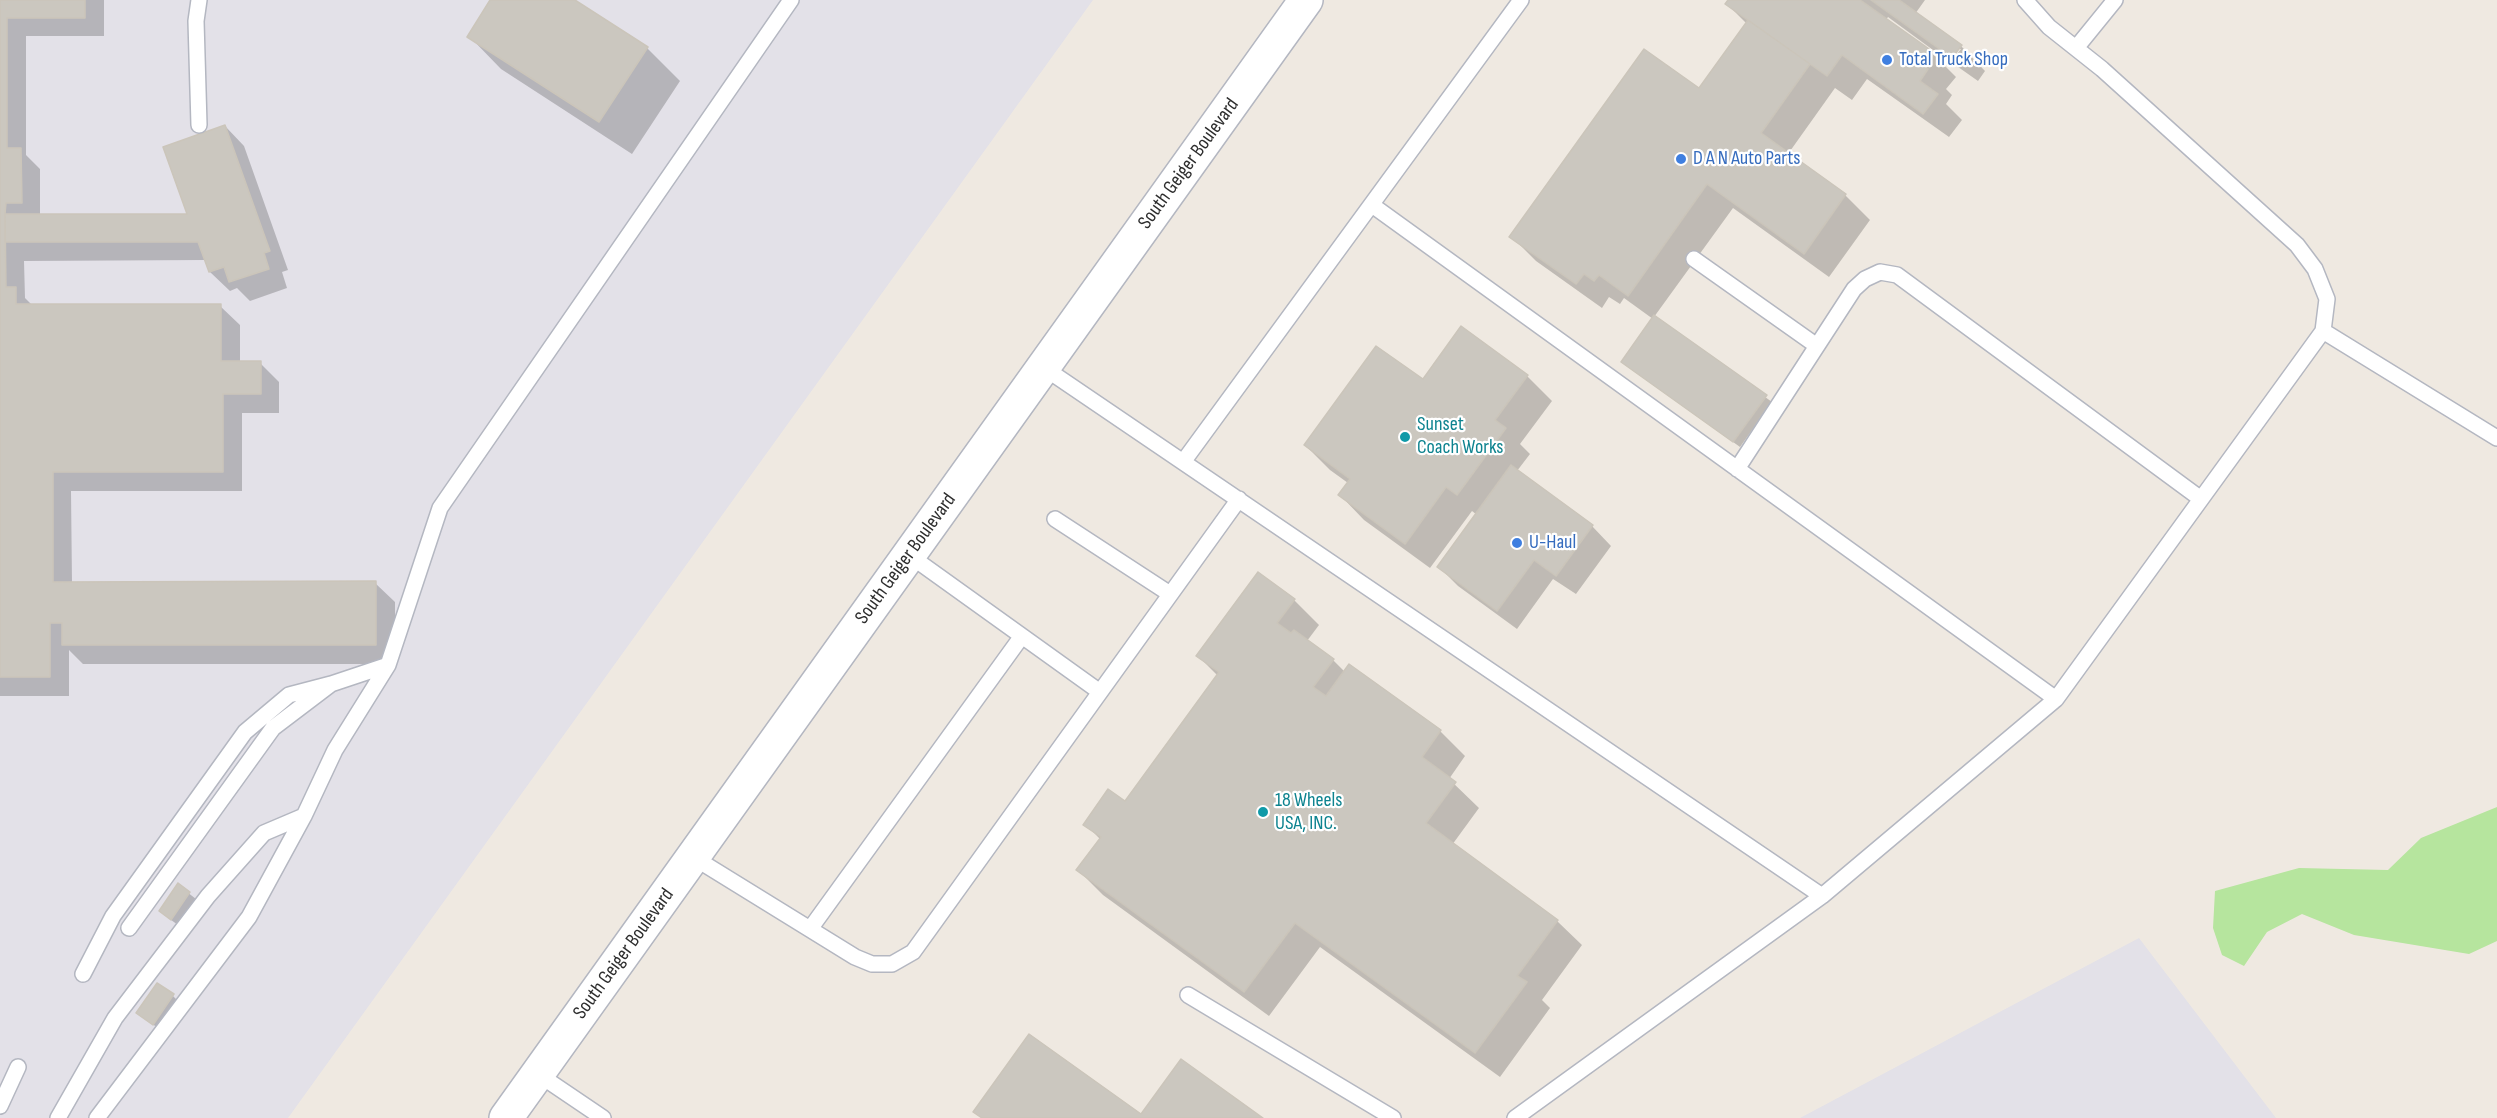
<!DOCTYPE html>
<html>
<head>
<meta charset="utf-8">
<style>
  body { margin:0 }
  canvas { display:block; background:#efe9e1 }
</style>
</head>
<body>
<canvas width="2497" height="1118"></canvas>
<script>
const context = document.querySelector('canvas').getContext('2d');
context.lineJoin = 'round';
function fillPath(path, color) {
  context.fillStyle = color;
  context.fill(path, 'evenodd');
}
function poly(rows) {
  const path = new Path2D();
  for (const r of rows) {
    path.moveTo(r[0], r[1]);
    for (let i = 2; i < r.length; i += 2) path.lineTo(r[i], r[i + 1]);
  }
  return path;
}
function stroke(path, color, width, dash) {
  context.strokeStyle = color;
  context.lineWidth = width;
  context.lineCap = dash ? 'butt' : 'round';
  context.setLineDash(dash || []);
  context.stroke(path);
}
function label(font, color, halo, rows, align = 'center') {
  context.font = font + ' "Sofia Sans Condensed",sans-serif';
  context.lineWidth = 4.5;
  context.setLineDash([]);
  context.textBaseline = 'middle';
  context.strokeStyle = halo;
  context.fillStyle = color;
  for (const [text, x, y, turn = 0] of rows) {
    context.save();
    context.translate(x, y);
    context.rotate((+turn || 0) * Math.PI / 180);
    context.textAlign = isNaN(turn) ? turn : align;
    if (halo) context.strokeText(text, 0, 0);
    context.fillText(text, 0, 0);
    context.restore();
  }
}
fillPath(poly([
  [0,0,1093,0,288,1118,0,1118],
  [2139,938,2276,1118,1800,1118]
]), '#e3e1e8');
fillPath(poly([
  [2497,807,2497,941,2469,954,2354,935,2302,914,2267,932,2244,966,2222,955,2213,928,2215,891,2299,868,2388,870,2421,838]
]), '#b6e59e');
fillPath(poly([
  [0,0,104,0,104,36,26,36,26,155,40,169,40,215,189,215,225,126,244,146,288,270,282,272,287,288,250,301,237,288,230,291,210,272,206,260,24,261,25,298,33,306,220,306,240,325,240,363,260,363,279,382,279,413,242,413,242,491,71,491,72,583,375,583,395,602,395,664,83,664,69,650,69,696,0,696],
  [492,0,572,0,647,48,680,81,632,154,501,69,469,36],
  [1729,0,1925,0,1915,14,1961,46,1985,71,1978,81,1951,62,1961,49,1957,49,1948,61,1888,17,1886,20,1931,52,1956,77,1946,89,1952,95,1946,104,1962,120,1949,137,1867,79,1852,100,1835,88,1788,154,1845,195,1870,220,1829,277,1733,208,1654,317,1772,402,1740,447,1623,362,1653,319,1624,298,1620,304,1609,297,1602,308,1536,261,1511,236,1699,90,1747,24,1727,4],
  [1527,376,1552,401,1520,444,1530,454,1517,471,1592,526,1611,546,1576,594,1553,579,1517,629,1458,586,1439,567,1477,515,1472,511,1430,568,1364,520,1340,495,1348,483,1330,470,1305,445,1423,381],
  [1258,574,1294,600,1319,625,1307,641,1333,660,1345,672,1350,666,1440,731,1465,756,1449,779,1479,808,1452,845,1557,921,1582,945,1542,1000,1550,1008,1500,1077,1320,947,1269,1016,1103,895,1078,870,1101,840,1085,824,1125,803,1218,676,1198,656],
  [178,885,196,899,178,925,167,917],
  [173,996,179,1002,160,1030,138,1012]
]), '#0003');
const building = poly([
  [0,0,85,0,85,18,7,18,7,148,21,148,22,203,6,203,5,214,6,287,16,287,16,304,221,304,221,361,261,361,261,394,223,394,223,472,53,472,53,582,376,581,376,645,62,645,62,623,50,623,50,677,0,677,0,0],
  [490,0,575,0,648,47,599,122,467,37,490,0],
  [1728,0,1860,0,1932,51,1922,65,1928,69,1920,81,1938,94,1923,114,1842,55,1827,76,1725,4,1728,0],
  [1871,0,1899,0,1962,45,1952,58,1871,0],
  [1748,20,1810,64,1761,133,1846,194,1804,254,1707,184,1628,296,1599,275,1594,281,1584,274,1576,284,1509,237,1644,49,1699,88,1748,20],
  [225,125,270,251,264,253,269,269,229,282,224,267,209,272,198,242,5,242,5,214,187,214,163,147,225,125],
  [1654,315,1767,395,1733,442,1621,362,1654,315],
  [1461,326,1528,375,1495,420,1506,428,1457,495,1446,487,1405,544,1338,495,1350,479,1304,445,1376,346,1423,379,1461,326],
  [1511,465,1593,525,1556,576,1534,560,1497,611,1437,567,1511,465],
  [1258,572,1295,599,1277,623,1291,633,1294,630,1334,659,1313,687,1326,696,1349,664,1441,730,1422,757,1456,782,1426,823,1558,920,1517,976,1527,982,1475,1053,1295,923,1244,992,1076,870,1101,837,1083,825,1108,789,1125,801,1219,672,1196,656,1258,572],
  [178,883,190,892,171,920,159,911,178,883],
  [157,983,174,994,153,1025,136,1013,157,983],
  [1029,1034,1141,1114,1181,1059,1263,1118,982,1118,973,1112,1029,1034]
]);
fillPath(building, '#cbc7bf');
stroke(building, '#cbc5ba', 1.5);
const lane = poly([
  [2076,48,2115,0],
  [199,125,196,21,199,0],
  [1372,205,2056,699],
  [1694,259,1817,346],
  [2323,331,2497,438],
  [1043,367,1822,896],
  [1183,462,1521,0],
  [1737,469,1854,289,1865,279,1880,272,1897,275,2201,499],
  [1055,519,1170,594],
  [909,555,1100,692],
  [693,857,855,957,872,964,892,964,913,952,1239,499],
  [129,928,273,728,331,684,388,665],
  [810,929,1022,636],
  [83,974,113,916,245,732,289,695,331,684],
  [1188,995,1393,1118],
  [538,1074,603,1118],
  [0,1106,18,1067],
  [58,1118,115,1018,208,896,264,833,304,816],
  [97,1118,249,917,304,816,335,750,388,665,440,508,791,0],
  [1515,1118,1822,896,2056,699,2323,331,2327,299,2315,269,2297,245,2102,69,2049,27,2025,0]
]);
const secondary = poly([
  [506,1118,1306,0]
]);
stroke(lane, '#b4b7c1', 18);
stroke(secondary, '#b4b7c1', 36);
stroke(lane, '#fff', 15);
stroke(secondary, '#fff', 33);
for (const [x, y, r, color] of [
  [1887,60,6,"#3f7fe0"],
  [1681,159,6,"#3f7fe0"],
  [1405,437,6,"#0f9aa8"],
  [1517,543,6,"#3f7fe0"],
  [1263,812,6,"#0f9aa8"]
]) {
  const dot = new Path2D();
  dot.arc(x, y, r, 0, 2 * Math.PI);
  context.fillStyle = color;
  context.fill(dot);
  stroke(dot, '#fff', 2);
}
label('20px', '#366cbe', '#fff', [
  ["Total Truck Shop",1899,60],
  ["D A N Auto Parts",1693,159],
  ["U-Haul",1529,543]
], 'left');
label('20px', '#2e2e2e', '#fff', [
  ["South Geiger Boulevard",1189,164,-54],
  ["South Geiger Boulevard",906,559,-54],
  ["South Geiger Boulevard",624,954,-54]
]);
label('20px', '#0d838f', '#fff', [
  ["Sunset",1417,425],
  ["Coach Works",1417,448],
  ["18 Wheels",1275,801],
  ["USA, INC.",1275,824]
], 'left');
</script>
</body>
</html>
